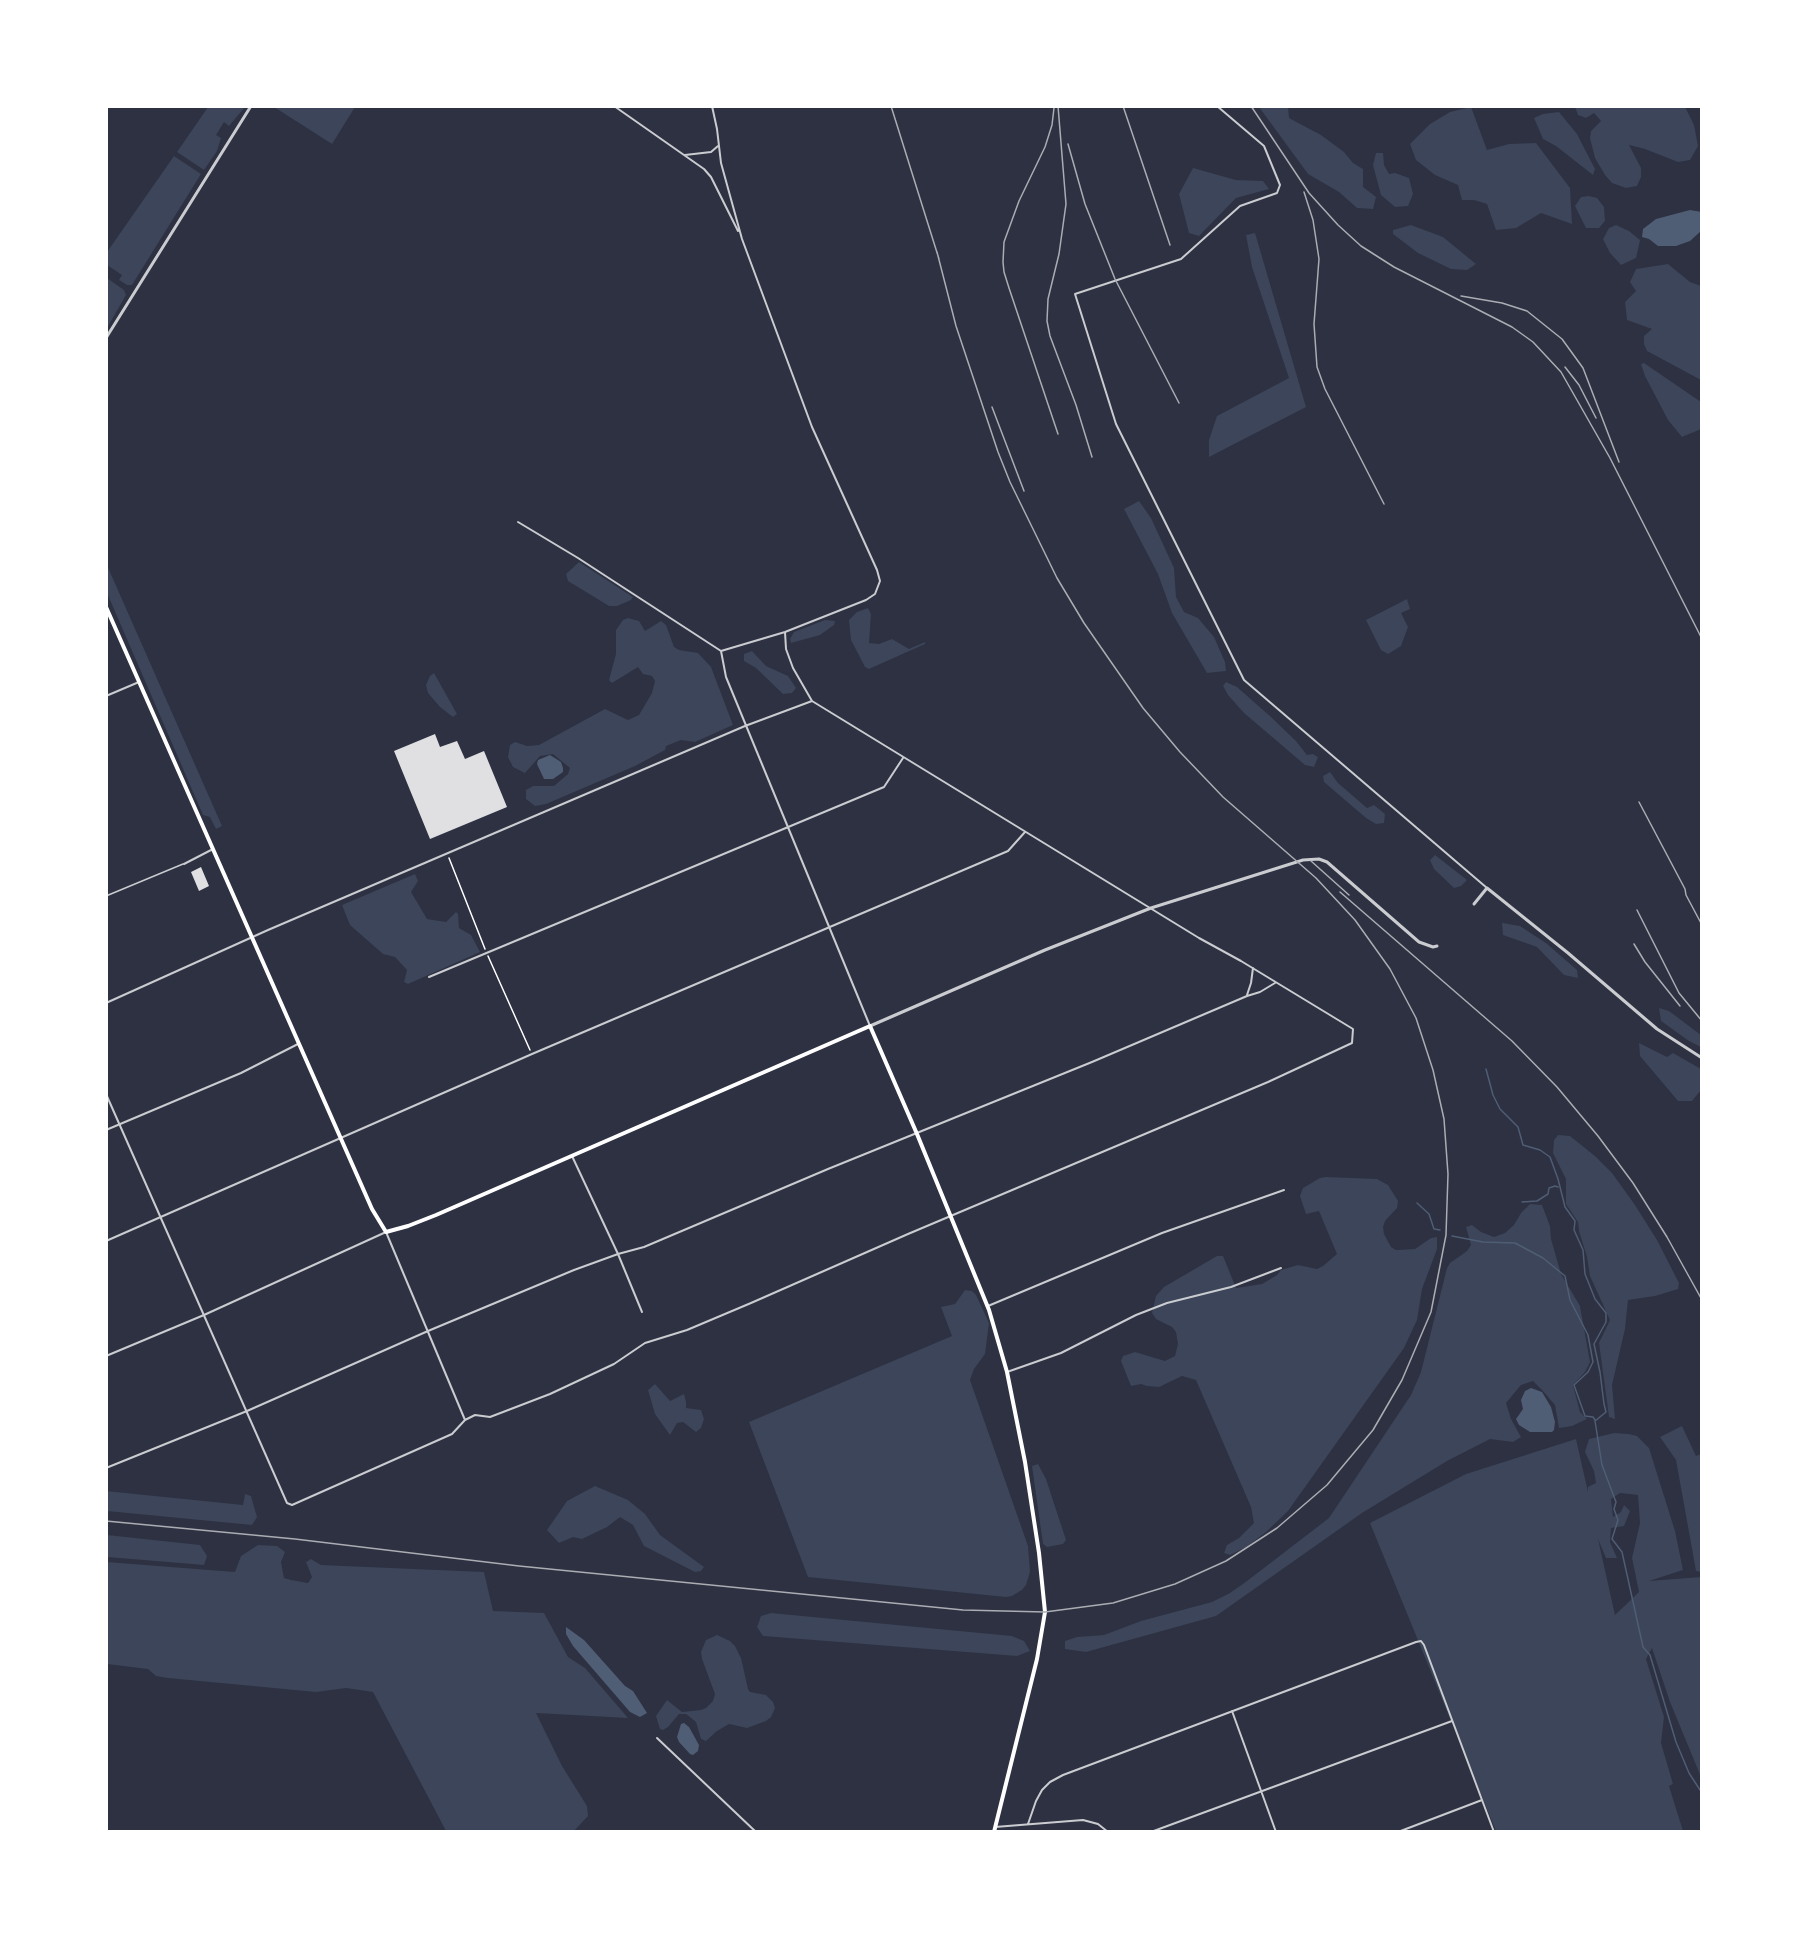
<!DOCTYPE html>
<html>
<head>
<meta charset="utf-8">
<style>
  body { margin:0 }
  #map { position:relative; width:1808px; height:1938px; overflow:hidden; background:#2d3142; font-family:Helvetica,sans-serif }
  canvas { display:block }
  .frame { position:absolute; inset:0; border:108px solid #fff; pointer-events:none }
</style>
</head>
<body>
<div id="map">
<canvas width="1808" height="1938"></canvas>
<div class="frame"></div>
</div>
<script>
const context = document.querySelector('canvas').getContext('2d');
context.lineJoin = 'round';
function fillPath(path, color) {
  context.fillStyle = color;
  context.fill(path, 'evenodd');
}
function poly(rows) {
  const path = new Path2D();
  for (const r of rows) {
    path.moveTo(r[0], r[1]);
    for (let i = 2; i < r.length; i += 2) path.lineTo(r[i], r[i + 1]);
  }
  return path;
}
function stroke(path, color, width, dash) {
  context.strokeStyle = color;
  context.lineWidth = width;
  context.lineCap = dash ? 'butt' : 'round';
  context.setLineDash(dash || []);
  context.stroke(path);
}
fillPath(poly([
  [208,107,245,107,229,126,224,122,216,135,221,138,217,151,204,170,177,152],
  [274,107,355,107,332,144],
  [1259,107,1288,107,1289,118,1321,135,1344,152,1353,163,1363,169,1363,187,1376,197,1373,209,1357,208,1339,192,1308,174],
  [1471,107,1487,150,1509,144,1536,143,1570,188,1572,224,1541,213,1516,228,1496,230,1487,204,1474,200,1462,200,1458,185,1435,175,1416,160,1410,144,1430,124,1450,112],
  [1575,107,1685,107,1694,125,1698,146,1690,160,1678,162,1645,149,1629,145,1641,168,1641,177,1637,186,1626,188,1612,183,1605,175,1595,158,1590,138,1591,131,1601,121,1594,113,1586,118,1578,115],
  [1559,112,1577,134,1595,169,1593,175,1556,146,1543,139,1534,118,1543,114],
  [1376,153,1383,153,1384,165,1389,174,1395,173,1409,178,1413,194,1408,206,1395,207,1381,195,1373,165],
  [174,156,201,174,132,285,127,285,119,280,122,275,107,265,107,252],
  [1193,168,1236,180,1263,181,1269,189,1236,198,1199,236,1189,233,1179,194],
  [1589,196,1597,198,1604,207,1605,221,1599,228,1586,228,1575,206,1581,197],
  [1411,225,1443,237,1476,264,1467,270,1451,269,1418,253,1393,234,1393,230],
  [1616,225,1629,231,1640,240,1636,258,1621,265,1610,253,1603,239,1609,228],
  [1255,233,1306,407,1209,457,1209,440,1217,416,1289,378,1252,267,1246,235],
  [1668,264,1690,282,1701,286,1701,380,1647,351,1644,344,1644,336,1652,329,1627,320,1625,302,1636,291,1630,282,1636,269],
  [107,278,124,290,126,295,107,328],
  [1644,363,1701,402,1701,429,1682,437,1668,420,1645,376,1641,364],
  [1139,501,1151,518,1174,568,1176,597,1184,612,1198,618,1214,637,1225,662,1226,671,1207,673,1172,613,1158,574,1124,509],
  [579,562,633,597,631,600,617,606,609,606,568,581,566,574],
  [106,563,222,826,216,829,210,817,203,815,107,593],
  [1407,599,1410,609,1401,613,1408,627,1401,646,1388,654,1381,650,1366,620],
  [868,608,871,614,869,643,879,644,892,639,909,649,925,642,925,644,869,669,865,667,851,640,849,620,857,612],
  [628,618,639,621,645,631,661,621,666,625,674,647,679,650,698,653,711,667,733,725,695,742,681,740,666,746,665,750,635,766,546,804,535,806,526,799,526,790,533,786,554,786,568,774,570,768,553,754,540,756,525,773,513,767,508,757,510,745,515,742,527,746,539,745,605,709,628,720,639,715,652,693,655,681,652,676,643,674,638,667,612,683,609,680,616,654,616,630,623,620],
  [825,620,835,621,834,625,820,635,791,643,790,639,794,632],
  [752,651,766,666,788,676,796,688,792,693,783,694,756,668,744,661,744,654],
  [434,673,457,714,453,717,440,707,428,693,426,685,430,676],
  [1226,682,1237,687,1271,717,1296,741,1307,755,1313,754,1318,757,1314,767,1305,765,1244,713,1228,695,1223,686],
  [1330,772,1338,783,1367,808,1374,805,1385,814,1384,823,1376,824,1366,818,1324,782,1323,776],
  [1435,855,1467,880,1461,886,1454,888,1434,869,1430,860],
  [415,874,418,881,411,892,427,919,446,922,456,912,458,914,459,928,471,935,480,952,408,984,404,982,407,970,395,957,383,954,350,925,342,905],
  [1502,923,1520,926,1546,943,1577,970,1578,978,1564,975,1537,947,1503,935],
  [1659,1008,1669,1011,1701,1035,1701,1047,1689,1041,1661,1021],
  [1639,1043,1667,1057,1673,1053,1701,1069,1701,1090,1692,1101,1678,1101,1640,1056],
  [1558,1135,1570,1136,1595,1156,1612,1173,1635,1205,1657,1240,1679,1283,1678,1289,1655,1296,1628,1300,1625,1329,1612,1385,1615,1419,1609,1417,1599,1343,1610,1320,1590,1276,1587,1257,1579,1231,1578,1222,1566,1204,1566,1179,1553,1153,1554,1140],
  [1326,1177,1377,1179,1388,1185,1398,1201,1397,1208,1385,1221,1383,1227,1384,1234,1391,1247,1396,1250,1415,1249,1431,1238,1437,1237,1437,1249,1422,1289,1417,1320,1404,1348,1288,1511,1266,1532,1246,1547,1230,1555,1224,1553,1227,1545,1239,1538,1254,1523,1251,1507,1196,1380,1182,1376,1159,1387,1147,1386,1141,1384,1131,1386,1121,1361,1123,1356,1135,1352,1165,1361,1175,1356,1178,1344,1176,1332,1172,1327,1156,1319,1152,1313,1156,1296,1164,1287,1217,1256,1223,1256,1236,1288,1262,1284,1277,1275,1281,1270,1298,1265,1317,1269,1323,1266,1337,1254,1319,1211,1306,1214,1300,1196,1303,1188,1320,1178],
  [1530,1204,1542,1205,1550,1226,1551,1239,1561,1274,1580,1306,1590,1362,1585,1372,1573,1385,1580,1412,1587,1419,1572,1426,1559,1428,1555,1405,1542,1390,1533,1381,1521,1385,1506,1403,1511,1419,1521,1437,1513,1442,1490,1439,1447,1461,1362,1513,1216,1616,1086,1652,1065,1649,1065,1641,1077,1637,1104,1635,1141,1621,1212,1602,1230,1593,1247,1581,1329,1518,1411,1395,1421,1372,1447,1268,1450,1263,1467,1251,1471,1245,1466,1227,1472,1225,1481,1232,1494,1237,1505,1233,1514,1225,1521,1213],
  [965,1290,972,1291,976,1295,989,1323,985,1354,974,1369,970,1380,1028,1546,1030,1572,1026,1585,1022,1590,1012,1596,1006,1597,808,1577,749,1422,952,1336,941,1307,955,1304],
  [655,1384,670,1401,684,1394,686,1402,686,1408,701,1410,704,1419,701,1428,696,1432,683,1422,677,1423,670,1435,655,1414,648,1390],
  [1682,1426,1696,1456,1701,1454,1701,1572,1696,1571,1676,1460,1660,1437],
  [1614,1433,1629,1434,1637,1436,1649,1448,1675,1531,1683,1570,1649,1581,1701,1577,1701,1777,1670,1702,1652,1648,1646,1659,1664,1717,1661,1743,1673,1784,1669,1786,1683,1831,1496,1831,1370,1523,1466,1474,1576,1439,1588,1492,1588,1487,1596,1483,1594,1471,1585,1452,1589,1439],
  [1620,1493,1638,1495,1640,1523,1632,1558,1639,1592,1615,1615,1598,1539,1606,1558,1617,1558,1610,1542,1611,1528,1624,1526,1630,1511,1624,1505,1621,1512,1613,1517,1611,1499],
  [1038,1464,1046,1479,1066,1540,1063,1544,1047,1547,1043,1544,1032,1466],
  [595,1486,628,1500,645,1514,660,1535,704,1567,701,1571,695,1572,644,1546,633,1525,620,1517,607,1527,582,1539,573,1537,559,1543,547,1530,567,1501],
  [106,1491,243,1505,245,1494,251,1496,257,1517,252,1525,107,1511],
  [107,1535,200,1545,207,1556,204,1565,107,1557],
  [258,1545,277,1546,285,1552,281,1562,284,1578,291,1580,308,1583,312,1577,306,1562,311,1559,321,1565,484,1572,493,1611,544,1613,568,1657,585,1668,628,1718,536,1713,562,1766,587,1806,588,1816,574,1831,446,1831,373,1692,346,1688,316,1692,168,1678,156,1676,148,1669,107,1664,107,1562,235,1572,241,1556],
  [771,1613,1012,1636,1024,1641,1030,1651,1017,1656,763,1636,757,1627,761,1616],
  [717,1635,730,1641,735,1646,741,1658,748,1689,750,1692,766,1695,773,1702,775,1708,771,1717,766,1721,747,1728,729,1724,717,1731,706,1741,701,1739,696,1722,686,1714,679,1714,668,1727,663,1730,660,1729,656,1716,667,1700,682,1712,701,1710,706,1708,713,1701,715,1694,702,1659,701,1652,706,1640]
]), '#3c4559');
fillPath(poly([
  [1690,210,1702,212,1701,231,1690,241,1676,246,1658,246,1649,239,1642,237,1643,229,1656,219],
  [550,755,561,762,563,768,563,772,553,779,544,779,537,764,538,760],
  [1531,1388,1542,1392,1551,1407,1555,1422,1554,1430,1552,1432,1530,1432,1519,1425,1516,1419,1523,1409,1521,1400,1525,1391],
  [566,1627,584,1640,625,1686,633,1691,647,1713,640,1717,630,1712,573,1646,566,1634],
  [684,1723,689,1727,699,1745,698,1751,693,1755,690,1754,679,1742,677,1737,681,1724]
]), '#4f5d75');
stroke(poly([
  [1486,1069,1493,1095,1500,1109,1518,1127,1523,1145,1540,1150,1550,1157,1558,1179,1565,1207,1575,1221,1574,1230,1583,1250,1585,1274,1595,1299,1606,1313,1606,1322,1594,1344,1600,1372,1604,1404,1606,1412,1595,1421,1602,1465,1616,1502,1614,1509,1618,1520,1612,1539,1622,1552,1643,1647,1650,1655,1676,1742,1689,1773,1702,1793],
  [1522,1202,1537,1201,1548,1194,1549,1188,1555,1186,1558,1187],
  [1417,1203,1429,1214,1434,1229,1440,1230],
  [1452,1236,1483,1242,1515,1243,1543,1258,1565,1276,1570,1300,1588,1335,1593,1362,1588,1372,1574,1385,1585,1416,1593,1417,1595,1420]
]), '#4f5d75', 1.5);
fillPath(poly([
  [435,734,440,747,457,741,465,759,484,751,507,807,430,839,394,751],
  [201,867,209,886,199,891,191,872]
]), '#e0e0e3');
stroke(poly([
  [449,858,485,949],
  [488,956,530,1050]
]), '#fff', 1.5);
stroke(poly([
  [106,896,183,864]
]), '#caccd0', 1.5);
stroke(poly([
  [614,106,704,169,711,177,738,231],
  [712,106,717,129,721,163,742,239,812,427,877,570,880,581,875,594,866,600,785,632,721,651],
  [1217,106,1264,146,1280,185,1277,193,1240,206,1181,259,1075,294,1116,424,1244,680,1487,888],
  [685,155,711,152,718,146],
  [518,522,578,558,721,651,726,677,870,1026],
  [106,696,139,682],
  [184,864,213,849],
  [429,977,884,787,903,758],
  [1247,995,1251,983,1253,968],
  [106,1003,268,930,745,726,812,701],
  [106,1094,287,1503,292,1505,452,1434,465,1420,475,1415,490,1417,550,1394,614,1364,645,1343,687,1330,751,1303,908,1234,1268,1082,1352,1043,1353,1029,1241,961,1199,938,812,701,793,668,786,649,785,632],
  [106,1130,241,1073,298,1044],
  [572,1156,618,1254,642,1312],
  [106,1241,532,1054,1008,851,1025,832],
  [988,1306,1162,1233,1284,1190],
  [106,1356,204,1315,386,1232,465,1420],
  [1007,1372,1061,1353,1136,1315,1167,1303,1231,1287,1281,1268],
  [106,1468,247,1411,428,1331,574,1270,618,1254,644,1247,828,1169,1092,1062,1247,996,1260,992,1275,983],
  [1232,1711,1276,1832],
  [657,1738,756,1832],
  [1028,1824,1036,1801,1042,1790,1050,1782,1063,1775,1416,1642,1421,1641,1424,1645,1494,1832],
  [995,1827,1083,1820,1098,1824,1108,1832],
  [1151,1832,1452,1721],
  [1398,1832,1482,1800]
]), '#caccd0', 2);
stroke(poly([
  [106,338,251,106],
  [1474,904,1487,888,1568,953,1657,1029,1702,1058],
  [870,1026,1045,950,1151,908,1303,860,1319,859,1327,862,1419,942,1433,947,1437,946]
]), '#caccd0', 3);
stroke(poly([
  [106,607,372,1209,386,1232,408,1226,436,1215,870,1026,917,1134,989,1310,1007,1372,1025,1462,1039,1553,1045,1612,1037,1659,994,1832]
]), '#fff', 4);
stroke(poly([
  [891,106,939,259],
  [1058,106,1066,204,1059,254,1048,299,1047,321,1050,336,1076,405,1092,457],
  [1123,106,1170,245],
  [1251,106,1309,193,1338,225,1361,246,1394,267,1512,327,1533,342,1561,372,1610,458,1702,639],
  [1054,108,1052,125,1045,147,1019,201,1004,242,1003,262,1004,272,1009,288,1058,434],
  [1068,144,1085,204,1115,279,1179,403],
  [1304,192,1313,220,1319,259,1314,324,1317,367,1325,389,1384,504],
  [1461,296,1502,303,1527,311,1562,339,1583,368,1619,462],
  [1565,367,1579,385,1596,418],
  [992,407,1024,491],
  [1639,802,1685,889,1686,895,1702,925],
  [1311,861,1349,895],
  [1340,892,1512,1041,1557,1087,1598,1136,1633,1183,1667,1237,1702,1300],
  [1637,910,1679,993,1702,1021],
  [1634,944,1645,962,1680,1006],
  [106,1521,295,1539,519,1566,963,1610,1045,1612,1113,1603,1175,1584,1226,1561,1277,1528,1327,1485,1373,1430,1402,1380,1431,1312,1446,1235,1448,1174,1444,1119,1433,1070,1416,1018,1390,969,1355,920,1316,878,1223,797,1180,752,1143,708,1084,623,1057,578,1010,482,998,452,956,326,937,252]
]), '#abadb3', 1.5);
</script>
</body>
</html>
